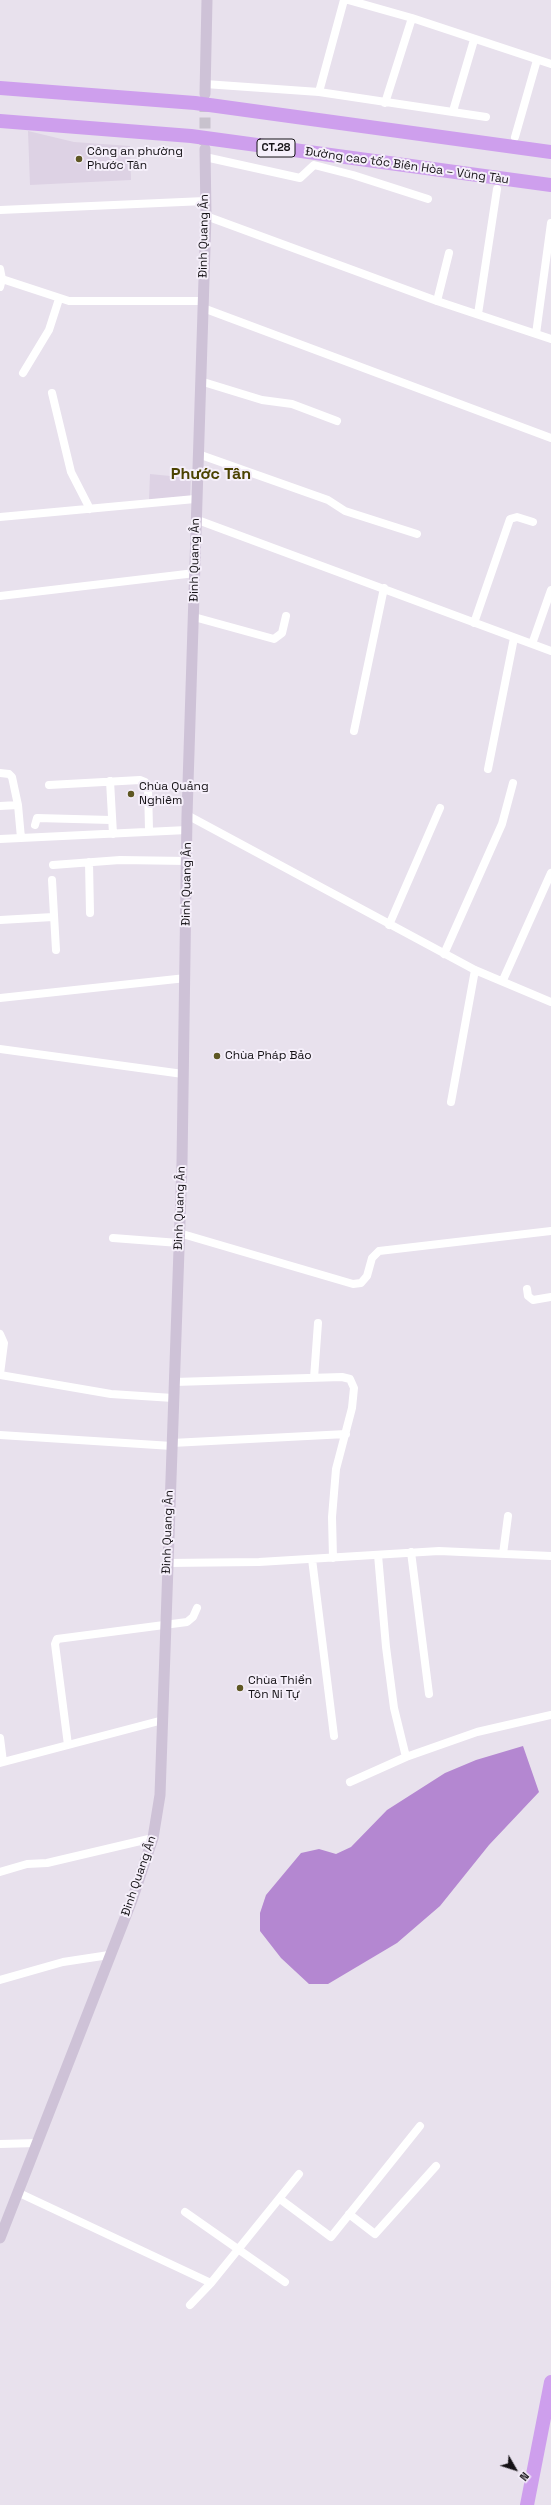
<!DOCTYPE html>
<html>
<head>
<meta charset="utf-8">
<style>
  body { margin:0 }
  #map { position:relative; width:551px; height:2505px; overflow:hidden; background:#e8e1ed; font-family:"Space Grotesk",sans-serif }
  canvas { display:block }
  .north { position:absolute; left:495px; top:2449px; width:40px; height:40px; -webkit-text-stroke:3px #f5effa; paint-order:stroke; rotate:129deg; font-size:11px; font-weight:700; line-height:16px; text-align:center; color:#151216 }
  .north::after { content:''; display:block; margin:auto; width:14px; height:18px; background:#151216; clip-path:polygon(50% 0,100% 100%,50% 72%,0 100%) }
</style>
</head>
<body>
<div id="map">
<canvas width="551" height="2505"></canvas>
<div class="north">N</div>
</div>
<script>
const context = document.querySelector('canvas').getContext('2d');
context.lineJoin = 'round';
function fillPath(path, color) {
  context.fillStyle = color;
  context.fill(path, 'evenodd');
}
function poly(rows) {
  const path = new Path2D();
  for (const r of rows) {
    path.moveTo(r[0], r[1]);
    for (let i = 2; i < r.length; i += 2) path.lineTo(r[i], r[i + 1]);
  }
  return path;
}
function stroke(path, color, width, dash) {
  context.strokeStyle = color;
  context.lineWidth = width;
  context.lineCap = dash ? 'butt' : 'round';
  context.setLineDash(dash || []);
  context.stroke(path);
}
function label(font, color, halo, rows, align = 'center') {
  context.font = font + ' "Space Grotesk",sans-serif';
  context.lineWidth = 4;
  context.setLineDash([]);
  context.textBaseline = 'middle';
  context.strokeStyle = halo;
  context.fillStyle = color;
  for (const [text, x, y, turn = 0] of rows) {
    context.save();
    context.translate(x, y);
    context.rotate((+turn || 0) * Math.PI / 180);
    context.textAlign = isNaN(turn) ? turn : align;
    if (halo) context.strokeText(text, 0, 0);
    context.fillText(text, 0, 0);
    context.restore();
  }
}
fillPath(poly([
  [28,131,74,142,130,146,131,180,30,185],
  [150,474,191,478,190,496,149,500]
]), '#ddd2e4');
fillPath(poly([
  [523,1746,539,1792,489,1845,440,1906,397,1943,328,1984,309,1984,281,1958,260,1931,260,1913,266,1895,301,1853,319,1849,336,1854,351,1847,387,1810,445,1773,476,1760]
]), '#b487d1');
stroke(poly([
  [205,145,205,97]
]), '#c8c2cd', 11, [11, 5.5]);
stroke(poly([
  [344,0,319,92,486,117],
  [348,0,412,18,385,103],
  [412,18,551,64],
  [205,84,319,92],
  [453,111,474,40],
  [515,137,537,60],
  [205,157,300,178,314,165,353,175,428,199],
  [0,210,205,201],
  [206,216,437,301,551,339],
  [0,269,2,279,0,287],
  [2,279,69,301,203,301],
  [437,301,449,253],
  [203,308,551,438],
  [478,314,497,189],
  [536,334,551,223],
  [23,373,49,330,59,299],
  [200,381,262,400,292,404,337,421],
  [52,393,71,472,90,509],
  [198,454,328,500,345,511,417,534],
  [0,517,195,499],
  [195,519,551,651],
  [0,596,195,573],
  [194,617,274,639,282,633,286,616],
  [474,623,510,519,517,517,533,522],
  [532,644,551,590],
  [354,731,384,588],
  [488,769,514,638],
  [0,773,9,774,12,777,18,805,21,838],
  [110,781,113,834],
  [49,785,140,780,145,782,148,786,149,830],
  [0,806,18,805],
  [187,815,475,970,551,1002],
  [35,825,37,818,111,820],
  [0,839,187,830],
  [89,862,90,913],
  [53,865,120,860,187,861],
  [52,880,56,950],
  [0,920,53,917],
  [389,925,440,808],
  [444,954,502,824,513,783],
  [503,980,551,873],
  [0,998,186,978],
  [0,1049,183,1074],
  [451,1102,475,970],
  [179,1233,353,1284,361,1283,367,1276,372,1258,379,1251,551,1231],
  [113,1238,179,1243],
  [527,1289,528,1296,533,1300,551,1297],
  [0,1334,4,1343,0,1374],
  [0,1375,111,1394,173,1398],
  [314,1378,318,1323],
  [174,1382,342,1377,350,1379,354,1388,352,1408,336,1469,332,1517,333,1558],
  [0,1435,172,1446],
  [172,1443,346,1434],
  [411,1552,429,1694],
  [503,1554,508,1516],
  [378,1555,386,1647,394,1708,406,1757],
  [312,1559,334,1736],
  [167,1563,259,1562,439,1551,551,1556],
  [0,1738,3,1762],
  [68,1745,55,1644,57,1639,187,1622,193,1617,197,1608],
  [0,1763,163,1720],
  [350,1782,406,1757,477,1732,551,1715],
  [0,1872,27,1864,47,1863,153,1838],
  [0,1980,63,1962,109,1955],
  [0,2144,37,2143],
  [17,2192,211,2283],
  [280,2199,331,2237,420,2126],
  [185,2212,285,2282],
  [349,2214,375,2234,436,2166],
  [190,2305,211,2283,299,2174]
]), '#fff', 8);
stroke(poly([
  [205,94,207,0],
  [0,2238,132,1900,153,1838,160,1795,182,1163,187,815,206,216,205,149]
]), '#cec2d7', 11);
stroke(poly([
  [0,88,195,103,551,152],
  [0,121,191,136,551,185],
  [527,2505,551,2382]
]), '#ce9fed', 14);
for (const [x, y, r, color] of [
  [79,159,4,"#5e5723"],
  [131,794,4,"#5e5723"],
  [217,1056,4,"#5e5723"],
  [240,1688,4,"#5e5723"]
]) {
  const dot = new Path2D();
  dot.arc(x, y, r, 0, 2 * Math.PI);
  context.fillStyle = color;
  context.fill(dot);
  stroke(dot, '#f5effa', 1.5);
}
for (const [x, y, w] of [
  [276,148,38]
]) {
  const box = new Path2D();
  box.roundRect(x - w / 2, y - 9, w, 18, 3);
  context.fillStyle = '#f5effa';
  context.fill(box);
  stroke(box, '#151216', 1);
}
label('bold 11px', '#151216', null, [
  ["CT.28",276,148]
]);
label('12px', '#151216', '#f5effa', [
  ["Công an phường",87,152],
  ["Phước Tân",87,166],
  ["Chùa Quảng",139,787],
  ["Nghiêm",139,801],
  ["Chùa Pháp Bảo",225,1056],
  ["Chùa Thiền",248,1681],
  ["Tôn Ni Tự",248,1695]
], 'left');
label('12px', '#151216', '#f5effa', [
  ["Đường cao tốc Biên Hòa – Vũng Tàu",407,166,8],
  ["Đinh Quang Ân",204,236,-89],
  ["Đinh Quang Ân",195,560,-89],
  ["Đinh Quang Ân",187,884,-89],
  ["Đinh Quang Ân",180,1208,-88],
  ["Đinh Quang Ân",168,1532,-88],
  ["Đinh Quang Ân",139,1876,-71]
]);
label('bold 16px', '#4b4200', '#f5effa', [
  ["Phước Tân",211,475]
]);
</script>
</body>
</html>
